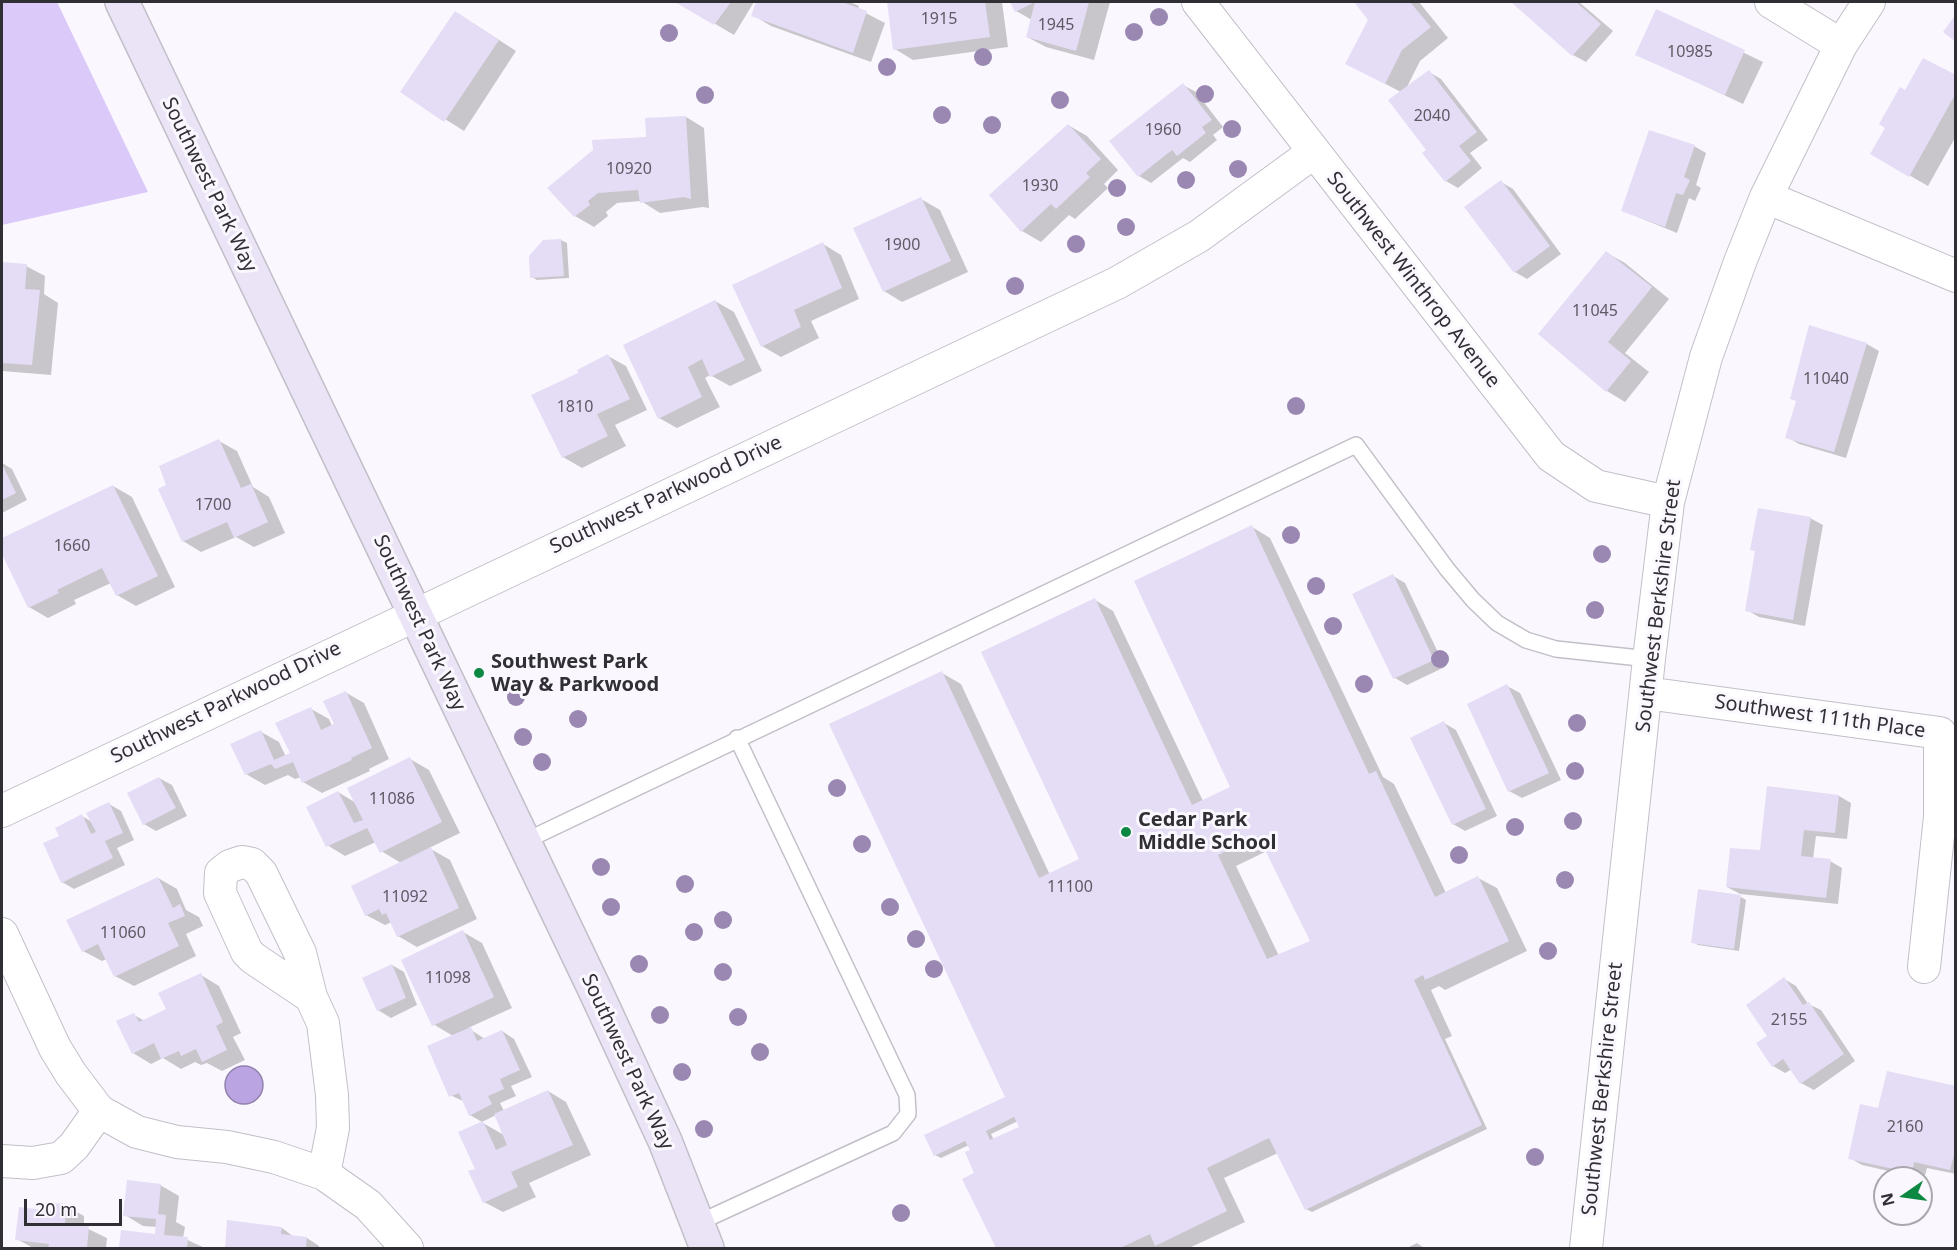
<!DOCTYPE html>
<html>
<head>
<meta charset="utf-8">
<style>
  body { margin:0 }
  #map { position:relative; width:1957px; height:1250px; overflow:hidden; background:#faf8fe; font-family:"Noto Sans",sans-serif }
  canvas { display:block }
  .frame { position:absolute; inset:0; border:3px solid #302f33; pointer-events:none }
  .north { position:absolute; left:1873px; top:1166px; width:60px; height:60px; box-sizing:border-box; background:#faf8fe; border:2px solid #a9a8ad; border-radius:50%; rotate:257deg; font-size:16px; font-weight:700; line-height:24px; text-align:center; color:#302f33 }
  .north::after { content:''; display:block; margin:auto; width:21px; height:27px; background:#0c8842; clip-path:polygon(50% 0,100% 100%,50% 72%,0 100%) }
  .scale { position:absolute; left:24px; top:1199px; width:98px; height:27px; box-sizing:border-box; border:3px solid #302f33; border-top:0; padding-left:8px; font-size:18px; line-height:21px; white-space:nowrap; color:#302f33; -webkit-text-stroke:4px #faf8fe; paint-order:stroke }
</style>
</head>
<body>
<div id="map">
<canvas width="1957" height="1250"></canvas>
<div class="frame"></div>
<div class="north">N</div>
<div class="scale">20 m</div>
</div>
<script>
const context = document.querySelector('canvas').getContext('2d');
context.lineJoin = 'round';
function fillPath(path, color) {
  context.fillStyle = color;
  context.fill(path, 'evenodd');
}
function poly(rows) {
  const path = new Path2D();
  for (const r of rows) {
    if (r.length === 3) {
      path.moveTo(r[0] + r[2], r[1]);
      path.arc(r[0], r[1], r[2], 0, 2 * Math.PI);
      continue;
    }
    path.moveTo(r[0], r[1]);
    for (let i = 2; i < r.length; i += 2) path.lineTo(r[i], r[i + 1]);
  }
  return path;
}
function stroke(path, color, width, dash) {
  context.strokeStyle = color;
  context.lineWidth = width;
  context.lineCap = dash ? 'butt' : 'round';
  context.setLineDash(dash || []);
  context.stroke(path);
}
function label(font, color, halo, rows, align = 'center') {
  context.font = font + ' "Noto Sans",sans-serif';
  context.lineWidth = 6;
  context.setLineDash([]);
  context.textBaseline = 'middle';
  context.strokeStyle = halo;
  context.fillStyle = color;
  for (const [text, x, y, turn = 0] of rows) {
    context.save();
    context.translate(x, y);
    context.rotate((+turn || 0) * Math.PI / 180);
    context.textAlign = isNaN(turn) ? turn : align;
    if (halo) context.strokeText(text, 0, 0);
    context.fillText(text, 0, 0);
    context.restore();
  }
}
fillPath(poly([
  [2,2,57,2,148,192,2,225]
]), '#dac9f9');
const water = poly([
  [244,1085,19]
]);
fillPath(water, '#bba4e2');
stroke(water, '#9181ae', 1.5);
fillPath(poly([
  [678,2,754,2,734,35],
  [758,2,850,2,859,6,858,9,885,23,871,62,771,26,753,15],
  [888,2,1002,2,1008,47,913,60,895,49],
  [1012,2,1110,2,1094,60,1046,47,1027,37,1032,20,1016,11],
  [1356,2,1419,2,1448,38,1420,61,1406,89,1429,72,1441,79,1488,140,1470,153,1482,168,1458,188,1446,181,1401,92,1366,74,1370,20],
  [1514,2,1579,2,1613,31,1586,62,1573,55],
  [1657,11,1763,62,1743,104,1637,54],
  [473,23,516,51,464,131,402,92],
  [1956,77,1956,136,1928,186,1872,154,1906,92],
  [1183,85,1196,92,1223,127,1213,135,1217,140,1190,162,1183,158,1151,183,1139,176],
  [686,117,704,128,709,208,703,207,660,213,641,201,617,203,606,212,608,216,594,227,575,216,549,189],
  [1068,125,1087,136,1118,170,1104,184,1108,188,1075,219,1069,215,1041,242,1022,231,992,196],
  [1694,146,1706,153,1696,185,1701,188,1695,201,1689,198,1677,233,1623,211],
  [1501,182,1513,189,1561,254,1527,279,1515,272],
  [921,199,940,210,968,272,902,302,884,291],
  [561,240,567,243,569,278,537,280,532,277],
  [823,244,841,255,859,299,811,321,819,338,781,357,762,346],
  [1607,253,1625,263,1669,299,1625,353,1649,372,1625,402,1607,391,1540,334],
  [2,264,26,266,45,276,44,294,58,303,51,375,2,371],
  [715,301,734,312,762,371,730,386,710,375,705,378,720,407,677,428,659,418],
  [1810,327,1867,344,1879,351,1846,458,1799,444,1787,437,1798,401],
  [608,356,626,366,647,410,615,425,626,446,582,468,563,457],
  [219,441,237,451,253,487,269,497,285,533,254,547,236,537,201,552,183,541,167,485],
  [2,463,12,469,27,500,2,513],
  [113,486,132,497,175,587,136,606,117,595,111,583,74,600,76,604,48,618,29,607,2,550,2,540],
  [1810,518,1823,525,1805,626,1759,617,1747,610],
  [1252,527,1270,538,1383,777,1394,784,1446,893,1478,878,1497,888,1527,951,1445,990,1439,986,1431,990,1452,1036,1445,1039,1487,1129,1312,1212,1306,1209,1278,1153,1224,1178,1245,1222,1189,1248,997,1248,964,1179,976,1173,973,1150,969,1145,941,1158,935,1155,1008,1101,942,673,961,684,1050,875,1081,860,1095,600,1113,611,1203,801,1232,787],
  [1267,851,1312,942,1279,956,1236,866],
  [1018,1121,1021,1127,994,1140,991,1134],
  [1393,576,1405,583,1445,667,1407,685,1395,678],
  [1507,686,1520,693,1561,780,1522,798,1509,791],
  [345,692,364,703,389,759,369,769,370,771,322,793,303,782,301,777,295,779,288,775,265,785,246,774,261,732,279,742,286,757,292,754,311,709,329,719,332,726,336,725],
  [1444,723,1456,730,1497,816,1465,831,1453,824],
  [410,759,429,770,460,833,429,848,450,860,477,919,417,947,398,936,392,922,385,925,366,915,401,863,381,851,376,842,345,856,327,845,338,792,356,803],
  [159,778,172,785,187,816,156,831,144,824],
  [1839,796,1851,803,1847,839,1816,836,1813,859,1830,861,1842,868,1838,904,1740,894,1727,887,1762,852],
  [109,804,121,811,134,840,117,848,125,865,74,889,62,882,61,837,82,816,92,822],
  [158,878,177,889,186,910,199,917,203,926,186,934,196,956,134,986,115,976,107,959,102,961,83,951],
  [1741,897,1746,900,1739,951,1698,945,1693,942],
  [463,932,482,943,512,1008,468,1028,485,1039,502,1031,514,1039,532,1077,511,1086,516,1096,500,1103,504,1111,548,1091,566,1102,591,1155,529,1183,536,1197,503,1212,484,1202,483,1123,504,1135,496,1115,482,1122,470,1115,465,1102,450,1095,453,1036,433,1024],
  [392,965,404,972,417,1005,391,1018,378,1010],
  [201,975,219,986,241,1033,233,1037,245,1060,222,1071,207,1063,201,1065,195,1062,181,1069,163,1058,151,1064,133,1053,134,1015,145,1021,168,1010],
  [1784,979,1796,986,1808,1004,1821,1010,1855,1061,1814,1090,1801,1083,1792,1069,1785,1073,1773,1066],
  [1956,1088,1956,1174,1927,1168,1924,1179,1862,1165,1850,1158,1879,1110],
  [160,1185,179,1196,176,1222,185,1227,183,1238,205,1248,121,1248,123,1232,156,1235,157,1227,143,1226,125,1215],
  [66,1206,84,1216,84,1227,107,1238,106,1248,33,1248,17,1239],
  [228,1222,282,1228,294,1237,307,1238,319,1246,319,1248,226,1248],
  [1417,1243,1424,1248,1407,1248]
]), '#0003');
fillPath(poly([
  [675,2,731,2,714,25],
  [756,2,842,2,867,11,853,53,751,16],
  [887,2,985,2,990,37,893,50],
  [1010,2,1089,2,1076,51,1026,37,1035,2,1015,12],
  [1354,2,1410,2,1431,27,1402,50,1385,84,1345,64,1368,20],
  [1511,2,1576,2,1601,24,1572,56],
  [1656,9,1745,50,1725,95,1635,55],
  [455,11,499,40,444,122,400,92],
  [1956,14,1956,42,1943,32],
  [1923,58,1956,75,1956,93,1909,177,1870,154,1885,128,1879,124,1900,87,1905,90],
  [1429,70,1477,132,1459,146,1471,161,1445,182,1422,153,1426,150,1388,100],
  [1183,83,1212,120,1202,127,1206,133,1177,156,1172,150,1138,177,1109,141],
  [686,116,691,199,684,197,640,203,638,190,598,193,588,201,590,205,574,217,547,188,593,150,592,140,646,137,645,118],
  [1068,124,1101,159,1086,173,1090,177,1056,209,1051,204,1021,232,989,195],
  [1649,130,1695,145,1684,177,1690,180,1683,195,1676,193,1665,227,1621,211],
  [1501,180,1550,246,1514,273,1464,207],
  [921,197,951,261,883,292,853,228],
  [561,239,564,276,530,278,529,256,543,240],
  [823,242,842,288,794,310,801,327,761,347,732,285],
  [1606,251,1652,287,1608,342,1631,361,1606,392,1538,334],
  [2,262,27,264,25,289,40,290,32,365,2,363],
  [715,300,745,360,710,377,702,359,688,367,702,397,658,419,623,345],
  [1809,325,1867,343,1834,452,1785,438,1796,401,1790,399],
  [608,354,630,399,597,414,608,436,562,458,531,395,578,373,577,370],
  [219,439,241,488,251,484,268,522,234,538,227,522,182,542,158,489,166,485,159,466],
  [2,464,16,493,2,500],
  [113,485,158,576,116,596,102,568,57,590,59,593,28,608,2,554,2,538],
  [1758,508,1811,517,1793,620,1745,611,1755,551,1750,550],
  [1252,525,1369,774,1376,771,1435,897,1478,876,1509,941,1425,980,1423,975,1414,980,1482,1125,1305,1210,1269,1138,1207,1168,1227,1211,1155,1246,1150,1234,1120,1248,996,1248,962,1179,974,1173,965,1152,970,1150,965,1141,934,1156,924,1135,1005,1097,829,724,942,671,1039,878,1079,859,981,652,1095,598,1192,805,1230,787,1134,581],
  [1258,836,1310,941,1267,959,1218,855],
  [1014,1117,1019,1127,990,1140,986,1131],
  [1393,574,1434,660,1393,679,1352,594],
  [1507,684,1549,773,1508,792,1467,704],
  [346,691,372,748,351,758,352,760,302,783,293,762,275,769,271,764,245,775,230,744,261,730,274,760,290,753,275,723,311,707,321,730,334,724,323,701],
  [1444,721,1486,809,1452,825,1410,738],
  [410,757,442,822,380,853,367,828,326,847,306,807,338,791,354,823,363,820,347,788],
  [159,777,176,808,143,825,127,793],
  [1767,786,1839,795,1835,833,1804,830,1801,856,1831,859,1826,898,1726,887,1730,848,1760,850],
  [109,802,123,833,105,841,113,858,61,883,43,843,59,836,55,828,82,814,91,834,96,832,86,813],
  [431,847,459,908,397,937,386,913,382,915,379,909,365,916,351,886],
  [158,877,173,908,180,904,185,916,168,923,179,946,114,977,98,944,82,952,66,920],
  [1698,889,1741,895,1734,949,1691,943],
  [463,930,494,997,432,1026,401,960],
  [392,964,406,998,377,1011,362,978],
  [201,973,223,1022,216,1026,227,1050,202,1062,196,1049,181,1056,179,1051,161,1059,154,1043,132,1054,116,1021,134,1013,139,1022,166,1009,158,993],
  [1784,977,1803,1005,1809,1002,1844,1054,1800,1084,1783,1059,1772,1067,1756,1043,1767,1036,1746,1005],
  [471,1027,477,1041,502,1030,520,1070,500,1079,504,1089,488,1096,492,1104,469,1116,459,1093,449,1097,427,1046],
  [1887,1071,1956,1086,1956,1147,1950,1170,1914,1162,1912,1173,1848,1159,1860,1104,1878,1108],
  [548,1090,573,1145,511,1172,518,1187,483,1203,468,1171,475,1169,458,1132,483,1121,496,1150,507,1145,494,1114],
  [127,1180,161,1184,158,1214,166,1215,164,1235,188,1237,187,1248,119,1248,121,1230,155,1234,156,1219,123,1216],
  [53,1203,66,1204,65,1224,89,1226,87,1248,48,1248,49,1244,15,1240,19,1207,52,1211],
  [227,1220,282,1227,281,1234,307,1237,306,1248,225,1248]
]), '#e5dcf6');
const lane = poly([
  [523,842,1356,445,1447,569,1473,600,1497,623,1526,640,1556,649,1649,659],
  [698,1223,893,1133,908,1114,907,1095,737,738]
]);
const street = poly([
  [1198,2,1551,456,1596,486,1668,502],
  [1771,2,1841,45],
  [1766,197,1956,276],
  [1646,693,1940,733,1940,817,1924,967],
  [2,811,1117,283,1199,236,1314,152],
  [2,934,55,1048,71,1074,99,1111,137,1132,177,1142,227,1147,274,1157,324,1174,368,1205,407,1248],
  [311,997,253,958,247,952,220,893,221,873,230,866,242,862,252,864,261,873,300,953,311,997,323,1023,332,1095,333,1128,324,1174],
  [2,1161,33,1163,61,1158,74,1146,99,1111],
  [1586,1248,1649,659,1668,502,1706,357,1740,262,1766,197,1841,45,1869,2]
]);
const secondary = poly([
  [122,2,595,990,665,1141,707,1248]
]);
stroke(lane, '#c2bfc8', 18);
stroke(street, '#c2bfc8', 34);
stroke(secondary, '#c2bfc8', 36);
stroke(lane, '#fff', 15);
stroke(street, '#fff', 32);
stroke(secondary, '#ebe4f7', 33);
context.fillStyle = '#9a88b3';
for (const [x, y] of [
  [1159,17],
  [1134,32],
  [669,33],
  [983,57],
  [887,67],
  [1205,94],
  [705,95],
  [1060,100],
  [942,115],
  [992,125],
  [1232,129],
  [1238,169],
  [1186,180],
  [1117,188],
  [1126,227],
  [1076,244],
  [1015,286],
  [1296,406],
  [1291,535],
  [1602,554],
  [1316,586],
  [1595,610],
  [1333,626],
  [1440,659],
  [1364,684],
  [516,697],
  [578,719],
  [1577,723],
  [523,737],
  [542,762],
  [1575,771],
  [837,788],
  [1573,821],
  [1515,827],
  [862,844],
  [1459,855],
  [601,867],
  [1565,880],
  [685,884],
  [611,907],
  [890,907],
  [723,920],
  [694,932],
  [916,939],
  [1548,951],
  [639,964],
  [934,969],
  [723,972],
  [660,1015],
  [738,1017],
  [760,1052],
  [682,1072],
  [704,1129],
  [1535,1157],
  [901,1213]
]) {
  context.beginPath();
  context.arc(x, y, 9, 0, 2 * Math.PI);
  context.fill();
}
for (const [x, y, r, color] of [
  [479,673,6,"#0c8842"],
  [1126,832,6,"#0c8842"]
]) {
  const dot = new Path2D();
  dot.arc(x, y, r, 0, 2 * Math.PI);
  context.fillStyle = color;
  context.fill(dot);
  stroke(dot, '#faf8fe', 2);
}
label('16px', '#5d5a64', null, [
  ["1915",939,19],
  ["1945",1056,25],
  ["10985",1690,52],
  ["2040",1432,116],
  ["1960",1163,130],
  ["10920",629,169],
  ["1930",1040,186],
  ["1900",902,245],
  ["11045",1595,311],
  ["11040",1826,379],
  ["1810",575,407],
  ["1700",213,505],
  ["1660",72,546],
  ["11086",392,799],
  ["11100",1070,887],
  ["11092",405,897],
  ["11060",123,933],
  ["11098",448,978],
  ["2155",1789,1020],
  ["2160",1905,1127]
]);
label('20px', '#302f33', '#faf8fe', [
  ["Southwest Park Way",209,185,64],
  ["Southwest Winthrop Avenue",1413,280,52],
  ["Southwest Parkwood Drive",666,495,-25],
  ["Southwest Berkshire Street",1659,606,-83],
  ["Southwest Park Way",419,623,65],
  ["Southwest Parkwood Drive",226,703,-26],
  ["Southwest 111th Place",1820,717,8],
  ["Southwest Park Way",627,1062,65],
  ["Southwest Berkshire Street",1603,1089,-84]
]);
label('bold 20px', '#302f33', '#faf8fe', [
  ["Southwest Park",491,662],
  ["Way & Parkwood",491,685],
  ["Cedar Park",1138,820],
  ["Middle School",1138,843]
], 'left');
</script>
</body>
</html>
